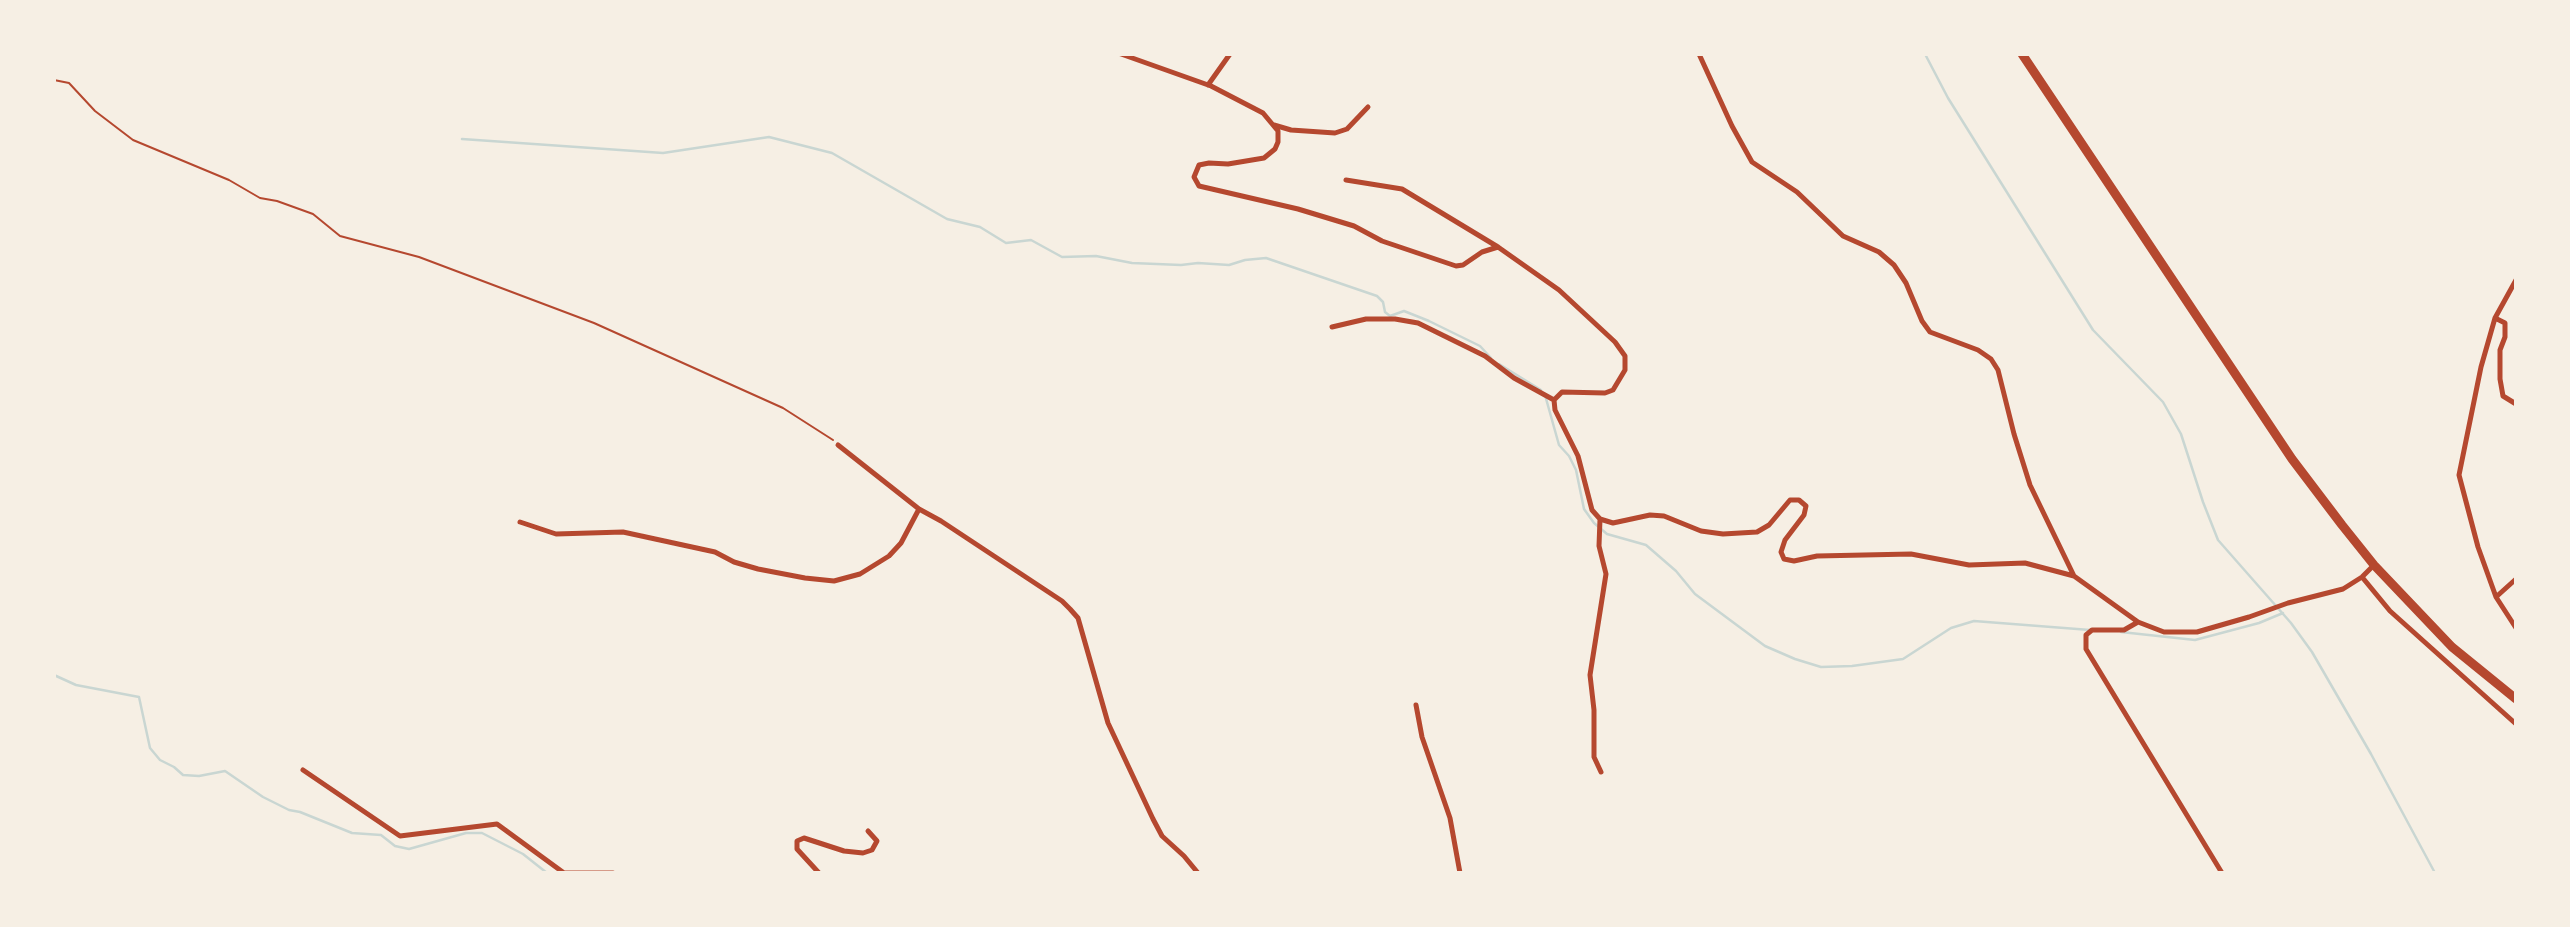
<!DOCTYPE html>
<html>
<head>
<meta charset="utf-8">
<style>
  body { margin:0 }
  #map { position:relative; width:2570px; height:927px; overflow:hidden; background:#f6efe4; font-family:Figtree,sans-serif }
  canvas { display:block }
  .frame { position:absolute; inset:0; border:56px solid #f6efe4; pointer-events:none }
</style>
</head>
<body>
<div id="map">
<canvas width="2570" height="927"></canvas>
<div class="frame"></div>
</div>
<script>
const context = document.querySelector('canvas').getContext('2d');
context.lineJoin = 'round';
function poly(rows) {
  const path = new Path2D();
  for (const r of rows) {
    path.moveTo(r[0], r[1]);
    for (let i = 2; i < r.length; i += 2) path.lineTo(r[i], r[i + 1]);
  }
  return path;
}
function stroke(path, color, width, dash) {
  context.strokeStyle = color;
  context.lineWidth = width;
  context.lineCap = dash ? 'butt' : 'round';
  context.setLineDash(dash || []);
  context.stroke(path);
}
stroke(poly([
  [1925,54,1948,98,2093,330,2163,402,2181,434,2203,502,2218,540,2291,623,2312,652,2371,754,2435,873],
  [462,139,663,153,769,137,832,153,947,219,980,227,1006,243,1031,240,1062,257,1096,256,1132,263,1181,265,1198,263,1229,265,1245,260,1266,258,1377,296,1383,302,1385,312,1390,316,1404,311,1429,321,1480,346,1491,358],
  [1499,364,1541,390],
  [1545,395,1559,445,1569,456,1576,470,1584,509,1594,523,1607,534,1646,545,1676,571,1695,594,1765,646,1795,659,1821,667,1852,666,1903,659,1951,628,1974,621,2090,630],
  [2121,632,2195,640,2259,623,2283,613],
  [54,675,76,685,139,697,150,748,160,760,174,767,183,775,199,776,225,771,263,797,289,810,300,812,352,833,381,835,395,846,409,849,466,833,482,833,523,854,547,873]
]), '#c9d6d2', 2.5);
stroke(poly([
  [54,80,69,83,95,111,133,140,229,180,260,198,277,201,313,214,340,236,419,257,594,323,783,408,833,440]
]), '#b5482f', 2);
stroke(poly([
  [1121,54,1211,86,1263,113,1278,131,1278,142,1275,149,1264,158,1228,164,1209,163,1199,165,1194,177,1199,186,1298,209,1354,226,1382,241,1456,266,1463,265,1482,252,1498,247,1559,290,1615,342,1625,356,1625,370,1613,390,1605,393,1562,392,1554,400,1555,410,1578,456,1592,510,1600,519,1613,523,1650,515,1664,516,1701,531,1723,534,1757,532,1769,525,1790,500,1799,500,1806,506,1804,515,1785,540,1781,552,1784,559,1794,561,1817,556,1911,554,1969,565,2025,563,2074,576,2138,622,2164,632,2197,632,2249,617,2288,603,2343,589,2362,577,2374,565],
  [1699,54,1732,126,1752,162,1797,192,1843,236,1879,252,1894,265,1906,283,1922,321,1930,332,1978,350,1991,359,1998,370,2014,434,2030,485,2074,576],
  [1208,85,1230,54],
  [1274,125,1291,130,1335,133,1347,129,1368,107],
  [1346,180,1402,189,1498,247],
  [2516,280,2495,318,2481,367,2459,475,2478,547,2496,597,2516,628],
  [2495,318,2505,323,2505,337,2500,350,2500,379,2503,396,2516,404],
  [1332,327,1366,319,1395,319,1418,323,1485,356,1514,378,1554,400],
  [838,445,919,509,941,521,1062,601,1070,609,1078,618,1108,723,1153,819,1162,836,1184,856,1198,873],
  [1600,519,1599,546,1606,574,1590,675,1594,710,1594,757,1601,772],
  [520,522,556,534,623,532,715,552,734,562,758,569,805,578,834,581,860,574,889,556,901,543,919,509],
  [2362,577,2390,611,2516,724],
  [2496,597,2516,579],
  [2138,622,2124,630,2092,630,2086,635,2086,649,2222,873],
  [1416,705,1422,737,1450,818,1460,873],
  [303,770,400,836,497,824,564,873,613,873],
  [819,873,797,849,797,841,804,838,844,851,863,853,872,850,877,841,868,831]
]), '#b5482f', 5);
stroke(poly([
  [2022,54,2292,459,2342,525,2374,565,2452,647,2516,699]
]), '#b5482f', 9);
</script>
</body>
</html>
